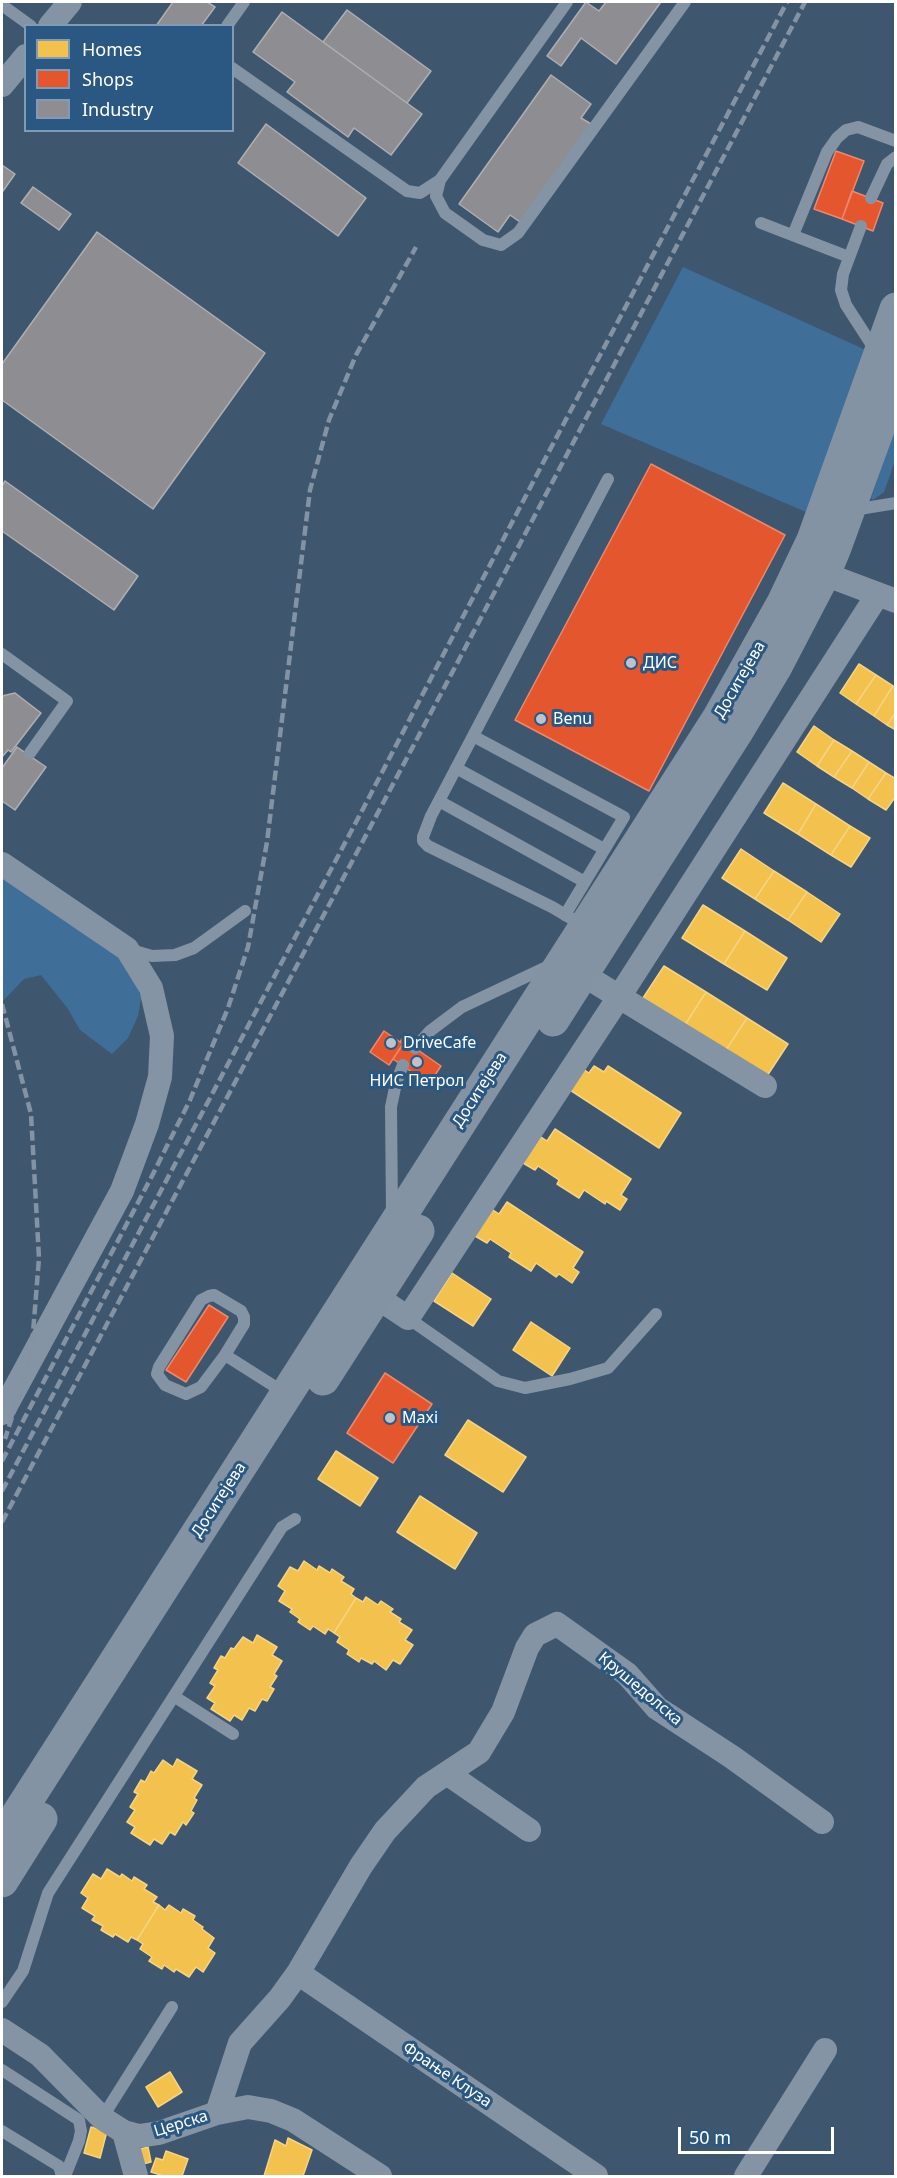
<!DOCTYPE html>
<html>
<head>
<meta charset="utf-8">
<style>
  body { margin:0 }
  #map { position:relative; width:897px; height:2178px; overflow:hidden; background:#3e576f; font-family:"Noto Sans",sans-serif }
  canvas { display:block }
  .frame { position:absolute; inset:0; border:3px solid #fff; pointer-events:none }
  .legend { position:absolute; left:24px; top:24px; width:210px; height:108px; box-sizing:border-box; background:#2a5883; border:2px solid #7f9bb5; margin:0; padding:8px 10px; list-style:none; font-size:18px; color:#fff }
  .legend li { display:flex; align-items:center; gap:12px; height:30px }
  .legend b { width:30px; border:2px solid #7f9bb5 }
  .scale { position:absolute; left:678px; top:2127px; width:156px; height:27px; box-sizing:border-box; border:3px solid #fff; border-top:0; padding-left:8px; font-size:18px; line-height:21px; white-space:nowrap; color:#fff; -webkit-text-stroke:4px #2a5883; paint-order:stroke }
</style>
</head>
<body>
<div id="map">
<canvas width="897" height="2178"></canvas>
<div class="frame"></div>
<ul class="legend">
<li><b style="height:16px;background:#f2c14e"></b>Homes</li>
<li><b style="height:16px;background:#e4572e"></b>Shops</li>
<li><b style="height:16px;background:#8d8d92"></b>Industry</li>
</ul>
<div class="scale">50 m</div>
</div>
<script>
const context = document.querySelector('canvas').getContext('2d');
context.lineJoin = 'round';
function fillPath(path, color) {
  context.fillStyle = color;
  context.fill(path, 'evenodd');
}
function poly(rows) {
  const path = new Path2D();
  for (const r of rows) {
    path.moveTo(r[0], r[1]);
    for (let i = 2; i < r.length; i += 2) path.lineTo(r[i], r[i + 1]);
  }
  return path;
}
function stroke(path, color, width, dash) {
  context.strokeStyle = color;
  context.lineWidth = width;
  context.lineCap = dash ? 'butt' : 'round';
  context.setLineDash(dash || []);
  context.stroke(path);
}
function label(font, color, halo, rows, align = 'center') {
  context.font = font + ' "Noto Sans",sans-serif';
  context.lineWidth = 6;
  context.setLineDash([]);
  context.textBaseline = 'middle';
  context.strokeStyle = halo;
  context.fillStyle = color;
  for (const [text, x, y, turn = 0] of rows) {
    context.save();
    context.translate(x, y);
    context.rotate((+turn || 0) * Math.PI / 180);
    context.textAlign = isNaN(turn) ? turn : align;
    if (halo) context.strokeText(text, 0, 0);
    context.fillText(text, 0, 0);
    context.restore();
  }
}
fillPath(poly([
  [683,267,879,356,820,518,601,424],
  [895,429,895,461,884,492,873,500,871,498],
  [2,864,127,949,141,999,138,1016,128,1038,112,1054,80,1030,68,1009,41,975,24,979,2,1002]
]), '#3f6e99');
const homes = poly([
  [859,664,876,675,856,704,840,693,859,664],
  [876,675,893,686,874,716,856,704,876,675],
  [893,686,896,688,896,712,887,725,874,716,893,686],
  [896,712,896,730,887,725,896,712],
  [814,726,834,740,817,766,797,752,814,726],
  [834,740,852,751,834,777,817,766,834,740],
  [852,751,869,762,852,788,834,777,852,751],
  [869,762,886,773,868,799,852,788,869,762],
  [886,773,896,779,896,796,886,810,868,799,886,773],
  [783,783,816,804,798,834,764,813,783,783],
  [816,804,850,826,831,855,798,834,816,804],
  [850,826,870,838,851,867,831,855,850,826],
  [741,849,774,871,755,899,722,878,741,849],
  [774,871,807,892,788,920,755,899,774,871],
  [807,892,840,914,821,942,788,920,807,892],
  [703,905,745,931,724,964,682,938,703,905],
  [745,931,787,958,767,990,724,964,745,931],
  [664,966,706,992,685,1025,643,998,664,966],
  [706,992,747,1018,726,1050,685,1025,706,992],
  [747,1018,788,1044,767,1076,726,1050,747,1018],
  [594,1066,604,1072,608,1066,681,1113,659,1148,570,1090,583,1069,589,1073,594,1066],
  [555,1129,631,1179,621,1195,627,1199,620,1210,606,1201,605,1204,584,1190,579,1198,557,1184,559,1180,538,1166,535,1170,523,1163,541,1137,547,1141,555,1129],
  [507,1202,583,1252,573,1268,579,1272,572,1283,559,1274,556,1277,536,1263,531,1271,509,1257,511,1253,490,1239,487,1243,475,1236,493,1210,499,1214,507,1202],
  [452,1273,491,1299,473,1326,434,1301,452,1273],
  [531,1322,570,1348,552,1376,513,1350,531,1322],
  [468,1420,526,1457,503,1492,445,1455,468,1420],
  [336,1451,378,1478,360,1506,318,1479,336,1451],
  [420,1496,477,1533,455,1569,397,1532,420,1496],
  [304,1561,317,1570,319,1566,330,1573,332,1569,344,1577,341,1581,354,1589,351,1594,356,1598,334,1633,328,1629,325,1634,313,1626,310,1630,298,1622,300,1619,290,1612,292,1609,279,1601,285,1591,278,1586,290,1567,298,1571,304,1561],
  [366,1597,378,1605,381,1601,393,1609,390,1612,401,1619,399,1622,412,1630,405,1640,413,1645,400,1664,393,1660,386,1670,374,1661,372,1664,361,1658,359,1662,347,1654,349,1650,337,1642,340,1637,334,1633,356,1598,363,1602,366,1597],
  [257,1635,277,1647,272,1655,282,1661,274,1674,277,1676,270,1687,274,1689,267,1701,262,1699,255,1711,249,1708,242,1720,234,1715,230,1721,211,1709,215,1703,207,1698,215,1686,210,1683,218,1670,214,1668,221,1656,225,1658,231,1648,234,1649,243,1637,253,1643,257,1635],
  [177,1759,197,1771,192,1779,202,1785,194,1798,197,1800,191,1811,194,1813,186,1825,183,1822,175,1835,170,1832,162,1844,154,1839,150,1845,131,1833,135,1827,127,1822,135,1810,130,1807,138,1794,134,1792,141,1780,145,1782,151,1771,154,1773,163,1760,173,1767,177,1759],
  [107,1869,120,1877,122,1874,132,1881,134,1877,147,1885,144,1889,157,1897,153,1902,159,1905,137,1940,131,1937,128,1942,115,1934,113,1937,101,1930,103,1926,92,1920,95,1916,82,1908,88,1898,81,1893,93,1874,101,1879,107,1869],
  [159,1905,165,1910,169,1905,181,1913,183,1909,195,1916,193,1920,203,1927,202,1929,214,1938,208,1948,215,1953,203,1972,196,1967,189,1977,176,1969,174,1972,164,1965,162,1969,149,1961,152,1957,140,1949,143,1944,137,1940,159,1905],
  [170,2072,182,2092,158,2107,146,2087,170,2072],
  [91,2127,107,2131,100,2158,84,2153,91,2127],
  [288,2138,312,2150,303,2176,264,2176,275,2140,286,2146,288,2138],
  [148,2147,151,2162,143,2164,140,2149,148,2147],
  [166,2151,188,2159,182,2176,164,2176,151,2172,156,2158,163,2160,166,2151]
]);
fillPath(homes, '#f2c14e');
stroke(homes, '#f6d483', 1.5);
const shops = poly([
  [836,151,864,161,842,219,814,209,836,151],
  [852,191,883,203,873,231,842,219,852,191],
  [651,464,785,535,649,791,515,720,651,464],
  [384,1031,403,1044,389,1065,370,1052,384,1031],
  [402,1039,441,1066,429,1084,393,1059,403,1044,400,1042,402,1039],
  [209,1305,228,1317,186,1382,166,1370,209,1305],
  [385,1373,432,1404,393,1463,347,1433,385,1373]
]);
fillPath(shops, '#e4572e');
stroke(shops, '#ec896d', 1.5);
const industry = poly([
  [173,2,207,2,215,7,201,26,156,26,173,2],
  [586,2,599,11,606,2,661,2,616,64,581,38,561,66,547,56,586,2],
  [347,10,431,71,407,103,323,42,347,10],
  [282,12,422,114,391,155,354,128,348,137,287,92,295,82,253,52,282,12],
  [551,75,591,104,581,118,591,124,520,222,510,215,498,232,459,204,551,75],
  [266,124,366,198,338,236,238,163,266,124],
  [2,165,15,174,3,191,2,190,2,165],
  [33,187,71,214,59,230,21,203,33,187],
  [97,232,265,353,153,509,2,400,2,364,97,232],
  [5,481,138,576,114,610,2,531,2,486,5,481],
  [15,693,41,713,11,752,8,750,2,757,2,696,15,693],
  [17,747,46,767,15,810,2,801,2,768,17,747]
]);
fillPath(industry, '#8d8d92');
stroke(industry, '#afafb3', 1.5);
stroke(poly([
  [567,2,440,180,436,196,445,213,483,240,501,245,518,233,685,2],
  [2,5,31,26],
  [227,26,244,2],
  [232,68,407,191,420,193,440,180],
  [871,198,887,164,896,157],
  [761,223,849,257],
  [861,226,843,274,841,290,846,305,877,353],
  [793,235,827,152,837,138,846,130,858,127,896,141],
  [853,510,896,503],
  [2,654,67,701,30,753],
  [473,736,624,817,565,915],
  [456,768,604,849],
  [439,801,585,882],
  [584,926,552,907,428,846,423,841,423,837,431,816,608,479],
  [128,949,152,956,175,955,194,948,245,911],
  [415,1048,430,1031,462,1007,551,965],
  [392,1212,391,1107,396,1083,403,1065],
  [408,1318,498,1381,525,1388,570,1379,608,1368,656,1314],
  [225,1355,244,1324,244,1317,241,1311,214,1295,209,1296,201,1300,159,1367,157,1374,165,1385,186,1394,201,1387,225,1355,285,1393],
  [175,1697,233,1734],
  [2,2002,23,1971,48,1893,282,1527,295,1519],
  [2,2070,79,2120,81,2131,79,2141,65,2176],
  [102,2118,172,2007],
  [2,2131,59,2166,62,2176]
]), '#8494a5', 12);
stroke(poly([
  [50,26,70,2],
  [2,85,26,56],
  [811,569,896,601],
  [2,864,127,949,151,988,162,1036,160,1077,147,1124,122,1191,2,1413],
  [582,974,765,1086],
  [363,1288,408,1318,619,997,878,594],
  [448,1774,529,1830],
  [298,1973,596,2176],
  [2,2030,40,2055,102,2118,124,2132,139,2136,159,2133,217,2113,248,2107,271,2111,293,2120,380,2176],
  [217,2113,240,2043,280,1998,298,1973,361,1866,385,1831,426,1787,479,1752,503,1712,527,1648,535,1635,557,1624,627,1674,657,1708,732,1757,822,1822],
  [124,2132,136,2176],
  [746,2176,825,2050]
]), '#8494a5', 24);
stroke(poly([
  [553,1020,736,733,775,668,824,574,834,550,896,380],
  [323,1379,418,1231],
  [2,1839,718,719,783,603,813,540,896,309],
  [2,1881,41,1819]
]), '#8393a3', 33);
stroke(poly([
  [2,1004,31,1114,39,1258,31,1358,5,1439],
  [2,1461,153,1174,190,1100,228,1008,248,947,267,842,310,490,329,420,356,355,416,247],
  [2,1491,364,807,544,461,787,2],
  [2,1522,453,671,805,2]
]), '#8493a4', 4.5, [10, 4.5]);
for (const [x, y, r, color] of [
  [631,663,6,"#bbc4cd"],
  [541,719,6,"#bbc4cd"],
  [391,1043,6,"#bbc4cd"],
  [417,1062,6,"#bbc4cd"],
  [390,1418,6,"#bbc4cd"]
]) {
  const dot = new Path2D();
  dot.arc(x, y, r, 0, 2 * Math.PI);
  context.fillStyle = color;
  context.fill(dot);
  stroke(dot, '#2a5883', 2);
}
label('16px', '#fff', '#2a5883', [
  ["ДИС",643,663],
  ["Benu",553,719],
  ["DriveCafe",403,1043],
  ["НИС Петрол",417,1081,"center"],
  ["Maxi",402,1418]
], 'left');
label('16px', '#fff', '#2a5883', [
  ["Доситејева",740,680,-60],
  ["Доситејева",480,1090,-57],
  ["Доситејева",219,1500,-57],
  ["Крушедолска",640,1689,40],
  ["Фрање Клуза",447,2075,34],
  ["Церска",181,2124,-17]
]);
</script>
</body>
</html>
